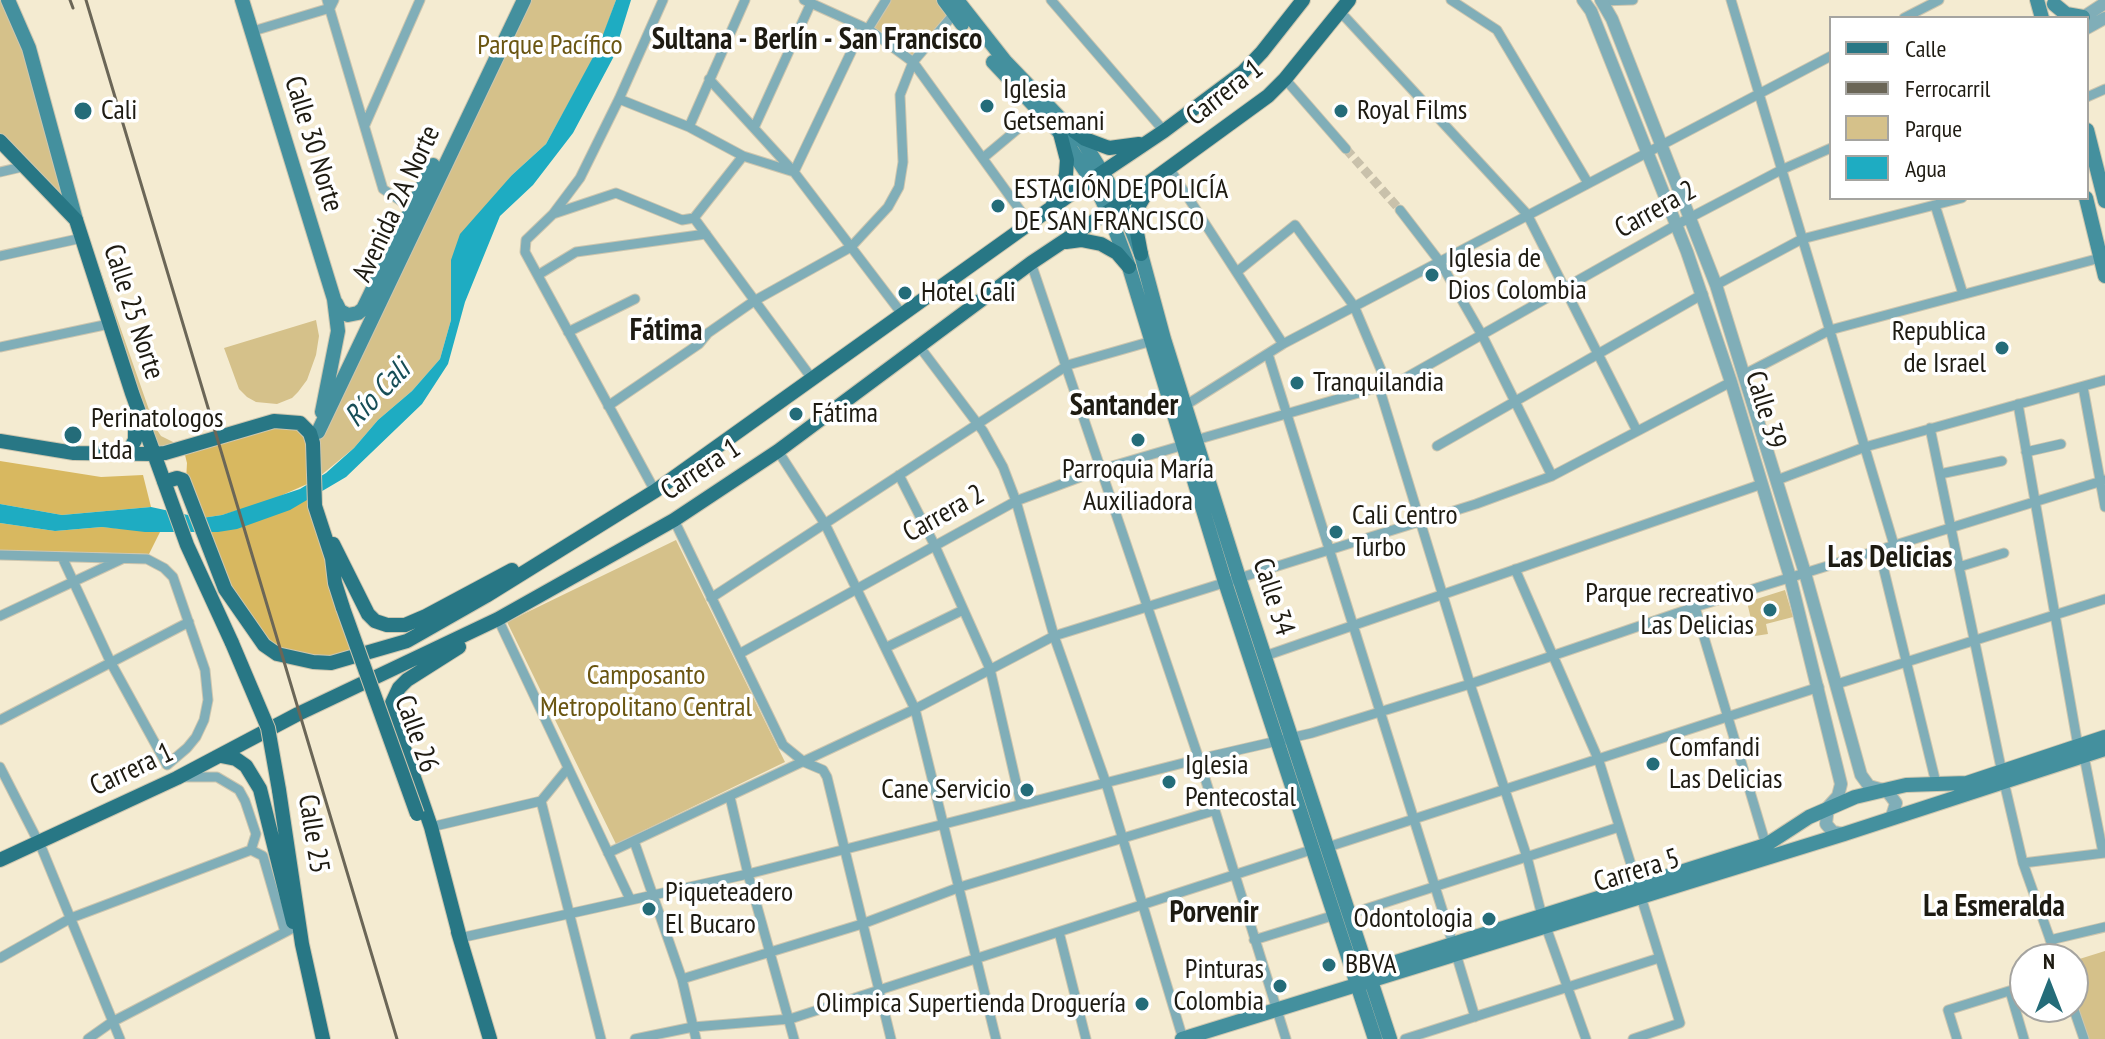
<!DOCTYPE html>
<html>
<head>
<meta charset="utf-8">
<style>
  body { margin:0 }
  #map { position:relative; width:2105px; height:1039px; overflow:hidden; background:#f4ebd1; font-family:"PT Sans Narrow",sans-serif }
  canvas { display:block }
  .legend { position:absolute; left:1829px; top:16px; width:260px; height:184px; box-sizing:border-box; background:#fff; border:2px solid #a5a4a0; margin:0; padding:10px 14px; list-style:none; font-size:24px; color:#1e1b12 }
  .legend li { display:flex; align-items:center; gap:16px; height:40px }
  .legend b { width:40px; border:2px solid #a5a4a0 }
  .north { position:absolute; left:2009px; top:943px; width:80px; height:80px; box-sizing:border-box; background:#fff; border:2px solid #a5a4a0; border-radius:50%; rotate:0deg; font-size:22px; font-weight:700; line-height:32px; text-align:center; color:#1e1b12 }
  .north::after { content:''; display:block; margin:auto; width:28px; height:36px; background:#246c79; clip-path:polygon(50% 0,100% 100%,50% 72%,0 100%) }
</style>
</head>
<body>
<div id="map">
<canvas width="2105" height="1039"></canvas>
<ul class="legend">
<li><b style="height:10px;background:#287785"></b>Calle</li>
<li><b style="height:10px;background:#6b6657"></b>Ferrocarril</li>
<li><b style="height:22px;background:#d5c18a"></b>Parque</li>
<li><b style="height:22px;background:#1eacc2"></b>Agua</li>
</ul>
<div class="north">N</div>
</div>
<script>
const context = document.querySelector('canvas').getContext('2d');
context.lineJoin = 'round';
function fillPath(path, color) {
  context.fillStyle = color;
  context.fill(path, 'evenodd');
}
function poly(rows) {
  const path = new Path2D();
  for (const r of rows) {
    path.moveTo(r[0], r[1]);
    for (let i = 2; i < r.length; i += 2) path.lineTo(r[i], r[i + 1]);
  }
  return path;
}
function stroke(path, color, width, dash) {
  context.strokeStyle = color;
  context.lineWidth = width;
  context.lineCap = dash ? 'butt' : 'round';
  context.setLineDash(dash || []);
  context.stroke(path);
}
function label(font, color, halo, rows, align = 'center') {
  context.font = font + ' "PT Sans Narrow",sans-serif';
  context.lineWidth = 7;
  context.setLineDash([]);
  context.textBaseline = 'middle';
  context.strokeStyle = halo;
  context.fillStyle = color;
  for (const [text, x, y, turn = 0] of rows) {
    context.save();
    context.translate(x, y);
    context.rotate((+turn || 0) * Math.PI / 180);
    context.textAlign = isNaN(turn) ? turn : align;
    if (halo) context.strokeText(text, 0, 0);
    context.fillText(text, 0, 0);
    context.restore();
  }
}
fillPath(poly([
  [0,0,8,0,49,99,87,232,155,427,161,436,183,447,154,454,76,220,0,141],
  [524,0,616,0,599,48,546,144,512,175,451,261,451,320,440,359,412,391,378,420,354,448,314,481,318,432],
  [886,0,944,0,954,14,913,62,868,29],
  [316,320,319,336,316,355,307,380,298,392,292,398,277,404,256,402,247,397,239,389,224,348],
  [676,540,785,762,616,844,507,622],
  [1785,590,1793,617,1766,624,1768,634,1755,636,1747,602],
  [2105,951,2105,1039,2086,1039,2073,997,2073,961]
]), '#d5c18a');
fillPath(poly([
  [274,421,306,427,314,481,269,501,222,515,202,518,186,481,187,463,183,447],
  [0,461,101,477,143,475,151,507,62,515,0,504],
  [314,496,359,655,286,657,251,629,205,533],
  [0,523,55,531,102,527,160,532,149,554,0,550]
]), '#d8b860');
fillPath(poly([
  [616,0,631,0,613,58,573,133,533,185,500,216,465,302,448,364,422,404,346,477,290,510,237,529,218,532,145,532,102,527,55,531,0,523,0,504,62,515,151,507,202,518,222,515,300,489,326,473,354,448,378,420,412,391,440,359,451,320,451,260,460,234,512,175,546,144,598,48]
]), '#1eacc2');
stroke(poly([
  [1346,149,1400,210]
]), '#c9c1ab', 9, [9, 4.5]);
const minor = poly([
  [327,0,383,189,414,210],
  [804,0,868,29,913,62,1030,224],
  [1051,0,1164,131],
  [1451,0,1497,30,1588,183],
  [1731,0,1894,545],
  [1601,1,1633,0],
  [1339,13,1346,18,1527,214,1637,431],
  [1904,18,1939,0],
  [868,29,886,0],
  [250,32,330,8,334,0],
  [709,79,794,172,902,314],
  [1285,79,1346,149],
  [2087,97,2105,89],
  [619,99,689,127,743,156,794,172,863,27],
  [365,125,420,0],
  [689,127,745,0],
  [754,128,811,3],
  [983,158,1038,112],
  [1169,168,1283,344],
  [0,172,26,166],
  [1935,205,1963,294],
  [1400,210,1440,262,1482,335,1552,476],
  [553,214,616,193,682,220,694,218,743,156],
  [694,218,813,380],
  [0,256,82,238],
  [1031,263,1199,759,1286,1039],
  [1238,271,1295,225,1354,306,1387,384],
  [538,275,576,252,706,234],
  [1716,285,1802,239,1962,198],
  [568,332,635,299],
  [919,346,983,431,1003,467,1016,501,1054,636,1106,783,1183,1039],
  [0,347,109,324],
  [1268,354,1453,944],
  [1745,374,1830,330,2100,258],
  [1379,387,1470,684,1527,857,1542,916],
  [2083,387,2105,507],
  [2018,404,2078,746],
  [1186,405,1283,344,1831,56],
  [608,406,699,344,708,333,754,301,851,247,888,207,899,187,903,162,900,95,913,62,954,14],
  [1930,428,2004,782,2023,863,2057,959],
  [1196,440,1400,381,1676,225,1781,170,1831,148],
  [1437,446,1703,294],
  [778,451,825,524,915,709,996,1039],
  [2026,452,2061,444],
  [1940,474,2002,461],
  [899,475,935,546,990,669,1021,804],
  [1777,480,1865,447,2105,380],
  [655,491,525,252,526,240,553,214,580,178,619,99,663,0],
  [674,520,783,745,804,762,823,770,827,777,891,1039],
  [1879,550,1936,783],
  [0,555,147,559,164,568,173,577,205,670,208,700,204,720,196,737,187,748,167,765,111,663,62,557],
  [1959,567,2004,553],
  [1515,569,1599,761,1680,1023,1633,1039],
  [711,598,1068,365,1152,341],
  [1695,607,1766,845],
  [0,616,122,559],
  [498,619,630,899],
  [887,647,963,610],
  [739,654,1016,501,1102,469,1184,445],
  [1265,656,1762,484],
  [1837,684,2105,599],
  [0,720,189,622],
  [2084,756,2103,853],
  [0,767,42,849,120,1039],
  [730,797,748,874,794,1039],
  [541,801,601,1039],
  [431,827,541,801,568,768],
  [634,841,682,979,696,1039],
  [1328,847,1819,687],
  [251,850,263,856,285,932],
  [608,853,915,709,1054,636,1476,504,1552,476,1731,382],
  [2023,863,2105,853],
  [1350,914,1619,827],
  [1546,927,1586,1039],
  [1059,932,1086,1039],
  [460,938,748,874,1199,759,1312,733,1470,684,1695,607,2105,480],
  [1254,940,1335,915],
  [2050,940,2105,927],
  [1456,954,1475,1017],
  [0,958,71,918,251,850,256,834,245,801,239,790,217,777,185,777],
  [682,979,862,924,960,887,1213,811],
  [2010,991,2024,1039],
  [2073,1007,2084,1039],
  [88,1039,112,1022,295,927],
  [635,1039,693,1027,790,1019,1314,849],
  [1405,1039,1659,958],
  [1957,1039,1948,1010,2025,986]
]);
const tertiary = poly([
  [1583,0,1591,11,1687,252,1731,382,1790,577,1841,784,1838,796,1828,807,1826,824,1833,832,1844,834],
  [1601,0,1612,19,1716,285,1805,573,1861,775,1869,786,1887,791,1896,803,1892,816,1886,820],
  [2082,18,2105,3],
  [2087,28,2105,18]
]);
const secondary = poly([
  [8,0,29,48,76,220],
  [242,0,334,299,338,331,322,412],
  [944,0,962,24],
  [957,0,1005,61,1084,143,1121,203,1141,254,1164,339,1239,578,1390,1039],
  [2037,0,2042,18],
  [2054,4,2066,14,2083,17],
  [993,62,1060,133,1096,187,1111,219,1129,267,1225,582,1375,1039],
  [2087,130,2105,201],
  [2086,198,2105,276],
  [336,303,340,311,348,315,358,313,363,309,433,165],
  [318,432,524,0],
  [1393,963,1766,845,1809,817,1855,797,1906,785,1967,783,2105,737],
  [1182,1039,1844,834,2105,749]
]);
const primary = poly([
  [1074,131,1085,139,1109,148,1139,144],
  [0,141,76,220,132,393,187,545,232,643],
  [1053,204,1062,189,1066,174,1067,160,1060,133],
  [1066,242,1081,240,1101,244,1117,253,1129,267],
  [1141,254,1135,222,1138,207,1150,187],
  [0,441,74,453,154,454,165,453,274,421,300,423,310,433,313,443,315,506,332,558,335,583,343,608],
  [123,454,130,449,135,440,135,417],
  [164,482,177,478,183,480,225,589,264,645,277,654,313,662,331,663,407,641,486,596,655,491,1082,186,1164,131,1243,72,1262,52,1303,0],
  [333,544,368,614,375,621,387,625,405,625,426,616,512,570],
  [459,647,407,680,399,688,392,703,393,716,431,827,460,938],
  [221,756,236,759,246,766,260,789,293,922],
  [279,790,302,944,323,1039],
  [0,860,177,778,298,714,498,619,674,520,778,451,1031,263,1121,203,1268,96,1285,79,1349,0],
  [458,932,490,1039]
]);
stroke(minor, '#cdc6af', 11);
stroke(tertiary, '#cdc6af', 14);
stroke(secondary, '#cdc6af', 16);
stroke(primary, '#cdc6af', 16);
stroke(minor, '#80aeb8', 9);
stroke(tertiary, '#80aeb8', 12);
stroke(secondary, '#44909e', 14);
stroke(primary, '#287785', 14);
stroke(poly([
  [70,0,73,8],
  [86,0,397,1039]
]), '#6b6657', 3);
const primaryBridge = poly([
  [343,608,417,814],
  [232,643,268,728,279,790]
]);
stroke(primaryBridge, '#cdc6af', 16, []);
stroke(primaryBridge, '#287785', 14);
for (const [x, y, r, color] of [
  [987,106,8,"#246c79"],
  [83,111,10,"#246c79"],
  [1341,111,8,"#246c79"],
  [998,206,8,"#246c79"],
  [1432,275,8,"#246c79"],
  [905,293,8,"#246c79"],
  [2002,348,8,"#246c79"],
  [1297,383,8,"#246c79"],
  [796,414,8,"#246c79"],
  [73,435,10,"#246c79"],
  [1138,440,8,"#246c79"],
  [1336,532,8,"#246c79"],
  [1770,610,8,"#246c79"],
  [1653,764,8,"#246c79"],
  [1169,782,8,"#246c79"],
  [1027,790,8,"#246c79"],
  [649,909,8,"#246c79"],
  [1489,919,8,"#246c79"],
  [1329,965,8,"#246c79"],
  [1280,986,8,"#246c79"],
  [1142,1004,8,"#246c79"]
]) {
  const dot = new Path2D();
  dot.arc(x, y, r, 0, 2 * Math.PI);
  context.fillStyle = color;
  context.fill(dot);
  stroke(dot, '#fff', 3);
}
label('28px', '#6a5511', '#fff', [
  ["Parque Pacífico",550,46],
  ["Camposanto",646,676],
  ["Metropolitano Central",646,708]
]);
label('28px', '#1e1b12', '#fff', [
  ["Iglesia",1003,90],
  ["Getsemani",1003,122],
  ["Cali",101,111],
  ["Royal Films",1357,111],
  ["ESTACIÓN DE POLICÍA",1014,190],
  ["DE SAN FRANCISCO",1014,222],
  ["Iglesia de",1448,259],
  ["Dios Colombia",1448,291],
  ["Hotel Cali",921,293],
  ["Republica",1986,332,"right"],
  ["de Israel",1986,364,"right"],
  ["Tranquilandia",1313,383],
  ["Fátima",812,414],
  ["Perinatologos",91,419],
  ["Ltda",91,451],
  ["Parroquia María",1138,470,"center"],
  ["Auxiliadora",1138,502,"center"],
  ["Cali Centro",1352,516],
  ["Turbo",1352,548],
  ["Parque recreativo",1754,594,"right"],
  ["Las Delicias",1754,626,"right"],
  ["Comfandi",1669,748],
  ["Las Delicias",1669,780],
  ["Iglesia",1185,766],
  ["Pentecostal",1185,798],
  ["Cane Servicio",1011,790,"right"],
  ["Piqueteadero",665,893],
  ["El Bucaro",665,925],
  ["Odontologia",1473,919,"right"],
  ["BBVA",1345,965],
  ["Pinturas",1264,970,"right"],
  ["Colombia",1264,1002,"right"],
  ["Olimpica Supertienda Droguería",1126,1004,"right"]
], 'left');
label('28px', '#1e1b12', '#fff', [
  ["Carrera 1",1225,93,-38],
  ["Calle 30 Norte",313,144,73],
  ["Avenida 2A Norte",397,204,-65],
  ["Carrera 2",1656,210,-29],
  ["Calle 25 Norte",133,312,72],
  ["Calle 39",1765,410,73],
  ["Carrera 1",701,470,-33],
  ["Carrera 2",944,514,-29],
  ["Calle 34",1273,597,72],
  ["Calle 26",416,734,70],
  ["Carrera 1",132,770,-25],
  ["Calle 25",313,834,81],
  ["Carrera 5",1637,871,-17]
]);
label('bold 30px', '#1e1b12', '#fff', [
  ["Sultana - Berlín - San Francisco",817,40],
  ["Fátima",666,331],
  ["Santander",1124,406],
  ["Las Delicias",1890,558],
  ["La Esmeralda",1994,907],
  ["Porvenir",1214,913]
]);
label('italic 30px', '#174e57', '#fff', [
  ["Río Cali",378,394,-46]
]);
</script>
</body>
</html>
